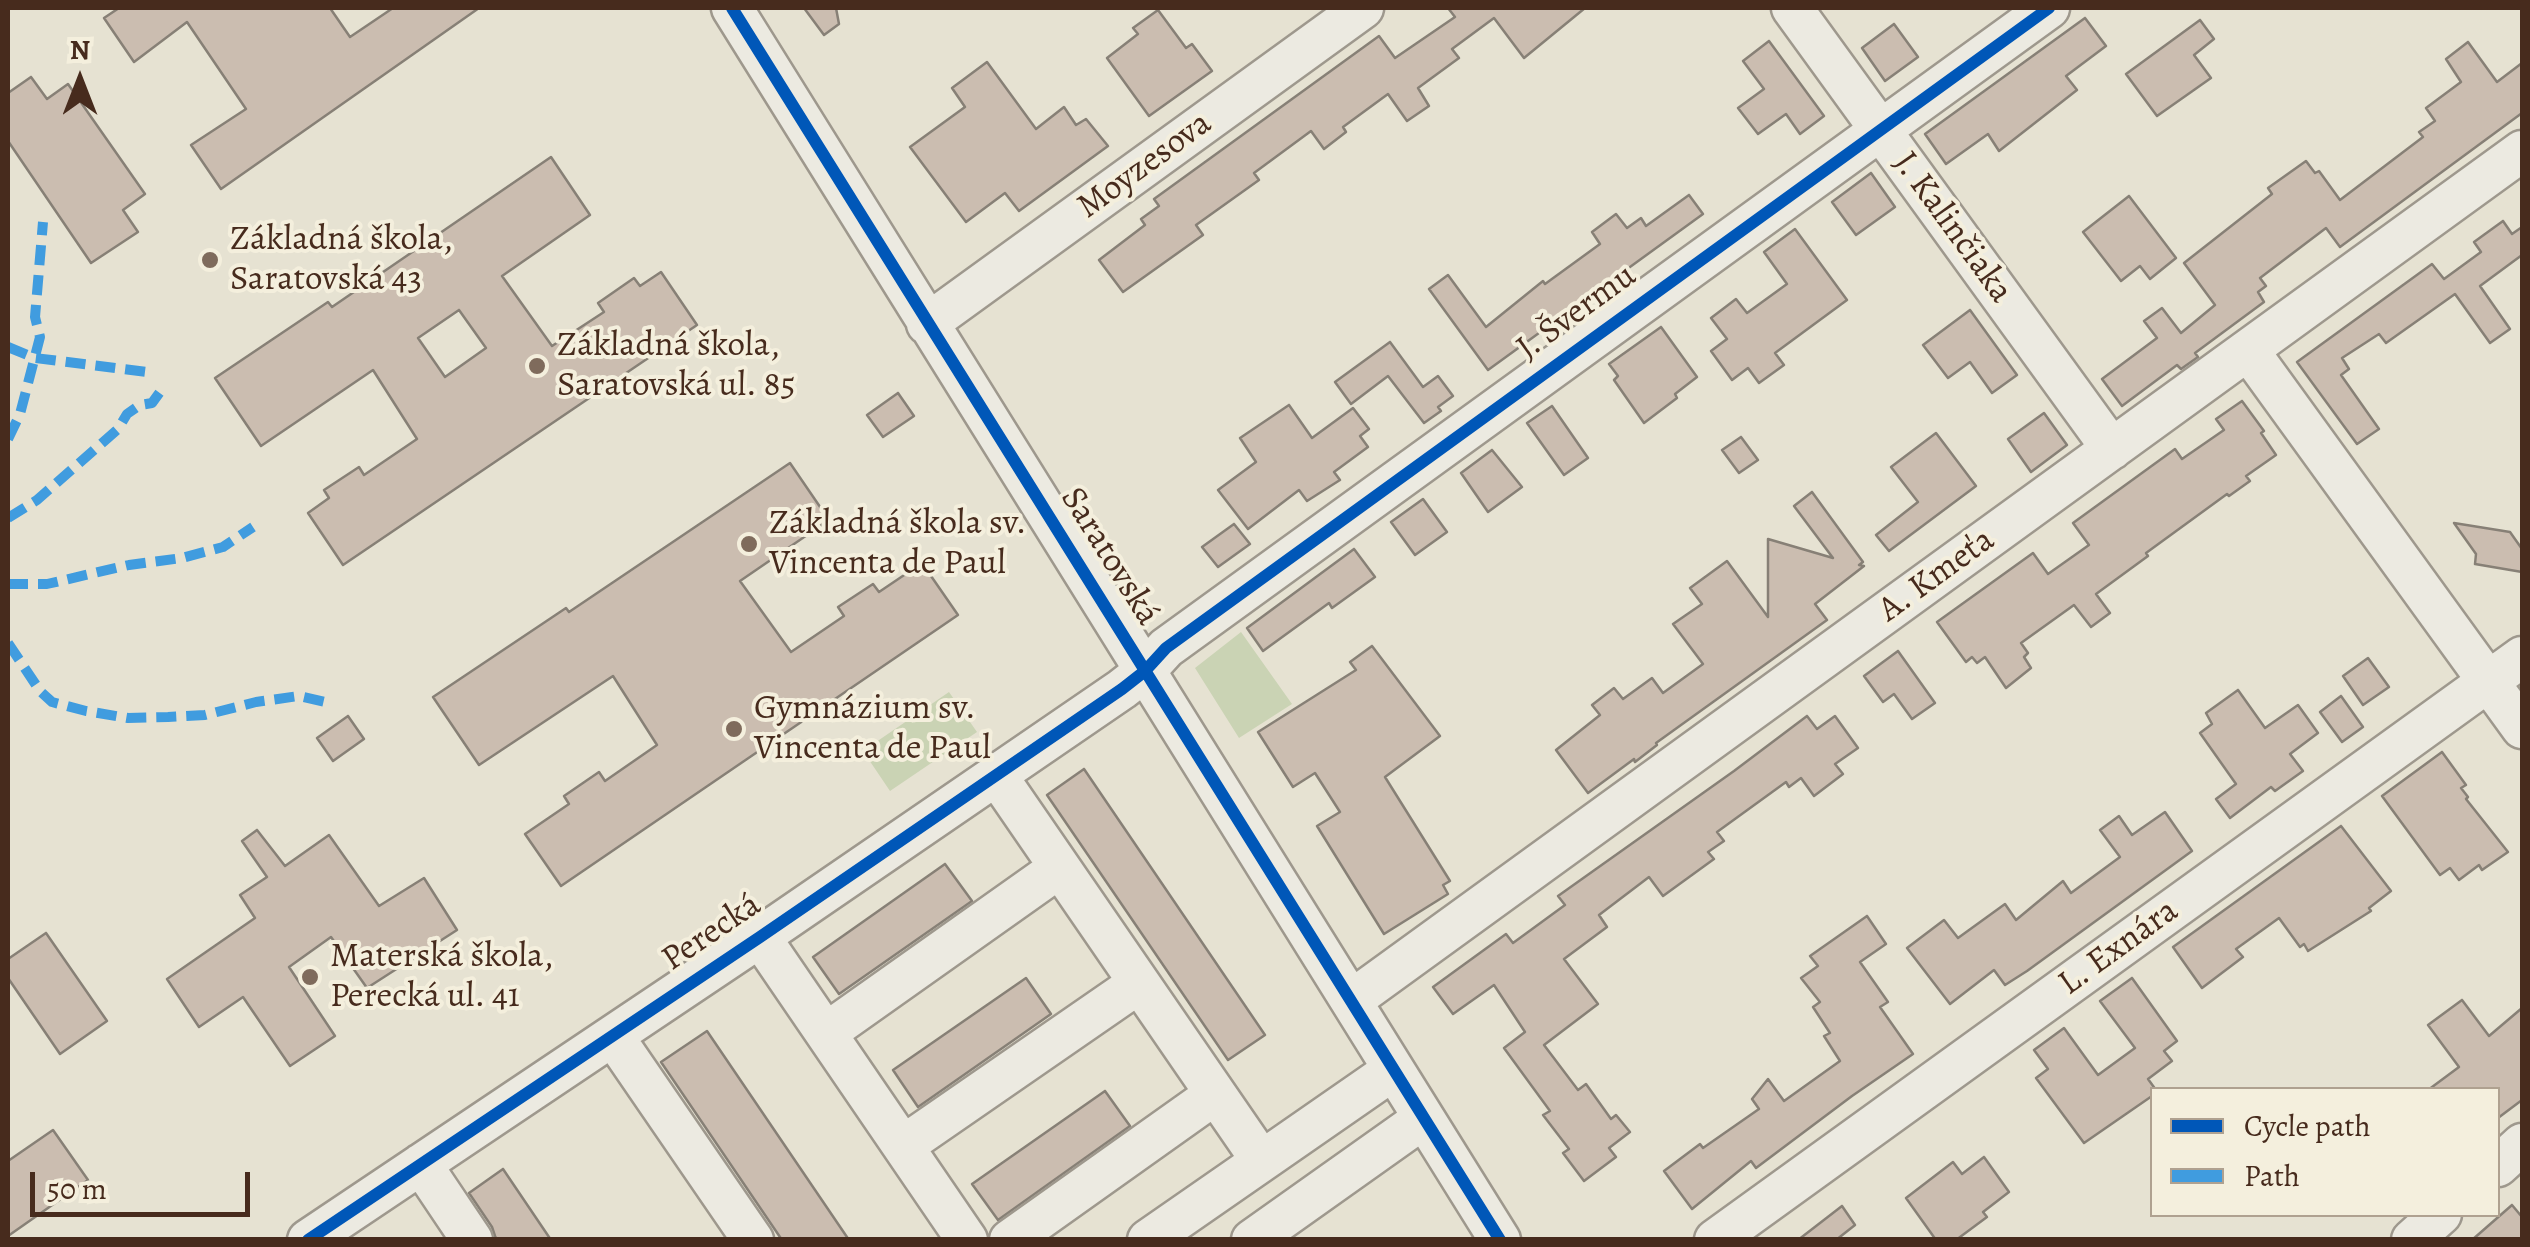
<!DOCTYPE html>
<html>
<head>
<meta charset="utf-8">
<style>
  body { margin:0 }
  #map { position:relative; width:2530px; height:1247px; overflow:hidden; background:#e6e2d2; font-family:Alegreya,serif }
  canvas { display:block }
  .frame { position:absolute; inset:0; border:10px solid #472b1d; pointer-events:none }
  .legend { position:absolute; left:2150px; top:1087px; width:350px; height:130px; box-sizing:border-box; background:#f4efdd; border:2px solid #afa190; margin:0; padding:12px 18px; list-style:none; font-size:30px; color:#472b1d }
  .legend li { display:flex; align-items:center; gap:20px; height:50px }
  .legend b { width:50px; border:2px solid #afa190 }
  .north { position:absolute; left:30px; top:30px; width:100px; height:100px; -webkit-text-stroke:8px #f4efdd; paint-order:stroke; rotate:0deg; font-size:28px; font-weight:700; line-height:40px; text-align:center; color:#472b1d }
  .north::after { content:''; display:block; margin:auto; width:35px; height:45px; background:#472b1d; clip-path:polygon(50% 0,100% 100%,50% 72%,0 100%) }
  .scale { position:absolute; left:30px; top:1172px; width:220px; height:45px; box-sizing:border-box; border:5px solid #472b1d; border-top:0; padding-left:12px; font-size:30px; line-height:35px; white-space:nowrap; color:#472b1d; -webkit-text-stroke:8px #f4efdd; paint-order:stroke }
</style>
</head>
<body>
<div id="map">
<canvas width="2530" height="1247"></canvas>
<div class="frame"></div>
<ul class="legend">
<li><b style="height:12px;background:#0057b8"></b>Cycle path</li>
<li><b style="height:12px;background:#409cdf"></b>Path</li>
</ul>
<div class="north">N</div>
<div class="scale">50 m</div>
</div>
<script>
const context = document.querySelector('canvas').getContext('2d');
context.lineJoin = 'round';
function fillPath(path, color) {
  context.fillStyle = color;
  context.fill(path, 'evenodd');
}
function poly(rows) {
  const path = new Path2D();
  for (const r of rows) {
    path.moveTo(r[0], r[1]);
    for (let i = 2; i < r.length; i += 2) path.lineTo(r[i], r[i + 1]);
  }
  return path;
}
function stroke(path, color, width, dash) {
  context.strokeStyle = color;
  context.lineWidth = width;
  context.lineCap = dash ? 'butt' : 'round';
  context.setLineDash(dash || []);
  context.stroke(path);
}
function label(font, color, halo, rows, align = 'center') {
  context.font = font + ' Alegreya,serif';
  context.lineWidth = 8;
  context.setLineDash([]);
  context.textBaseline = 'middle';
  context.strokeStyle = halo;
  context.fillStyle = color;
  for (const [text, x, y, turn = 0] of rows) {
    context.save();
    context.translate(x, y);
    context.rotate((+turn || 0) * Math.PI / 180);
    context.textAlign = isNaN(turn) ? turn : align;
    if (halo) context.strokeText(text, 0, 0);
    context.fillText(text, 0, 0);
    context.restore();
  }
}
fillPath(poly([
  [1241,632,1292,704,1239,738,1195,668],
  [949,692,977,732,890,791,863,751]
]), '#cad3b4');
const building = poly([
  [119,8,330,8,350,37,393,8,479,8,221,189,191,145,246,109,187,22,134,62,104,18,119,8],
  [804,8,836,8,839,24,824,35,804,8],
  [1448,8,1585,8,1524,58,1494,18,1452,49,1459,58,1418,88,1429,106,1407,121,1388,94,1343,127,1346,132,1324,149,1311,131,1254,173,1259,180,1196,225,1203,235,1123,292,1099,260,1145,225,1141,219,1159,206,1154,199,1379,36,1395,58,1455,17,1448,8],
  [1158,10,1186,48,1192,44,1212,71,1149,116,1107,58,1138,34,1133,28,1158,10],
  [2085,18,2106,46,2066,76,2077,90,1999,151,1988,134,1946,164,1925,134,2085,18],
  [2200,20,2214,39,2194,55,2211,78,2157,116,2126,74,2200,20],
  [1894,24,1918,57,1885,81,1862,48,1894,24],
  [1769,41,1824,116,1800,134,1786,114,1758,134,1738,108,1764,89,1743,61,1769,41],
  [2468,42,2497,82,2522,63,2522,113,2340,247,2326,228,2260,278,2266,286,2258,292,2264,302,2195,353,2198,357,2181,369,2177,365,2122,406,2102,379,2157,338,2144,321,2162,308,2181,333,2215,305,2184,263,2272,194,2268,188,2306,161,2315,173,2319,171,2340,200,2423,137,2419,132,2435,121,2426,108,2461,82,2446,59,2468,42],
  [987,62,1036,129,1064,107,1076,125,1086,119,1108,146,1019,211,1005,193,966,222,910,147,965,107,952,88,987,62],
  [31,77,47,99,68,84,145,194,123,210,138,232,91,263,8,141,8,93,31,77],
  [551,157,590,215,502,276,552,346,604,312,598,303,634,278,640,286,661,272,697,325,343,565,308,513,329,498,324,490,359,467,364,475,417,439,373,370,261,446,215,378,328,302,332,307,551,157],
  [459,310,486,348,445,377,418,338,459,310],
  [1871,173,1895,207,1856,235,1832,202,1871,173],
  [1689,195,1703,214,1488,370,1429,289,1448,275,1486,327,1543,281,1545,284,1600,244,1592,232,1616,214,1627,228,1641,218,1646,226,1689,195],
  [2129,196,2176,258,2150,279,2140,266,2121,281,2083,232,2129,196],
  [2503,221,2512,234,2522,227,2522,255,2480,286,2510,329,2490,343,2455,294,2386,343,2379,334,2342,358,2349,369,2341,375,2379,429,2357,444,2297,362,2432,264,2444,279,2481,252,2474,242,2503,221],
  [1795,229,1847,300,1775,353,1784,365,1759,383,1748,368,1732,380,1711,351,1727,339,1711,318,1736,299,1747,313,1787,284,1764,252,1795,229],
  [1970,310,2017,375,1992,393,1970,362,1948,378,1923,345,1970,310],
  [1661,327,1697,377,1675,394,1677,398,1644,423,1614,380,1618,376,1609,364,1661,327],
  [1390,342,1423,387,1438,376,1453,396,1438,407,1441,411,1424,423,1388,376,1351,404,1335,382,1390,342],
  [898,393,914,416,883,437,867,415,898,393],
  [2242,401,2264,431,2261,433,2276,455,2246,476,2250,481,2229,496,2227,494,2146,553,2148,556,2096,594,2110,613,2091,627,2074,605,2021,643,2028,653,2024,657,2031,668,2006,688,1985,657,1977,663,1972,657,1966,662,1937,622,2033,553,2048,574,2089,545,2073,523,2175,449,2182,459,2224,430,2216,419,2242,401],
  [1289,405,1312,438,1353,408,1369,429,1360,436,1368,447,1334,472,1340,480,1307,501,1299,490,1248,529,1218,490,1256,462,1240,438,1289,405],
  [1552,406,1588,458,1564,475,1527,423,1552,406],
  [2044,413,2067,445,2031,472,2008,439,2044,413],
  [1936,433,1976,486,1889,551,1876,535,1918,502,1891,467,1936,433],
  [1741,437,1758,460,1739,473,1722,450,1741,437],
  [1492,450,1522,487,1488,512,1461,473,1492,450],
  [790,463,829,520,740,581,791,652,844,616,838,607,873,584,879,592,922,563,958,615,561,886,525,834,569,804,564,796,599,772,605,781,657,745,613,676,479,765,433,697,566,608,569,612,790,463],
  [1812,492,1863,562,1859,565,1864,566,1815,604,1827,620,1656,743,1657,745,1635,762,1634,759,1588,793,1556,750,1600,715,1592,705,1614,688,1623,699,1652,678,1663,693,1703,664,1673,624,1702,604,1690,588,1727,561,1768,617,1768,539,1833,558,1794,506,1812,492],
  [1423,499,1447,532,1415,555,1391,522,1423,499],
  [2454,523,2510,532,2522,549,2522,572,2475,564,2476,554,2454,523],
  [1234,524,1250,544,1218,567,1202,547,1234,524],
  [1354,549,1375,577,1332,608,1329,603,1263,651,1247,628,1354,549],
  [1372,646,1440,736,1385,777,1450,881,1443,885,1448,894,1384,934,1317,826,1340,812,1315,773,1293,787,1258,732,1356,670,1350,662,1372,646],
  [1898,651,1935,703,1912,719,1894,694,1883,702,1864,676,1898,651],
  [2368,658,2389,687,2363,705,2343,676,2368,658],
  [2238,690,2265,728,2298,705,2318,733,2290,754,2303,771,2275,791,2271,787,2230,818,2216,799,2236,784,2200,733,2212,724,2206,713,2238,690],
  [2341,696,2363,727,2342,742,2320,712,2341,696],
  [348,716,364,739,333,761,317,738,348,716],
  [1807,716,1817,729,1835,716,1858,748,1835,764,1843,774,1814,796,1801,778,1789,787,1786,782,1717,832,1724,841,1708,852,1714,859,1663,896,1649,877,1599,915,1607,927,1564,959,1598,1004,1544,1045,1578,1090,1586,1084,1611,1119,1616,1115,1630,1132,1609,1148,1616,1157,1584,1181,1563,1153,1569,1149,1543,1115,1550,1111,1504,1048,1525,1032,1494,985,1453,1014,1433,987,1506,934,1513,943,1565,905,1558,896,1734,771,1807,716],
  [2442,752,2466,785,2461,788,2468,797,2466,799,2508,852,2482,870,2479,865,2459,880,2450,868,2440,875,2382,796,2442,752],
  [1084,769,1265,1035,1228,1060,1047,795,1084,769],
  [2165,812,2192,851,2027,971,2005,985,1994,970,1950,1004,1907,948,1944,920,1958,938,2005,904,2016,920,2063,881,2071,893,2120,857,2100,830,2119,816,2132,835,2165,812],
  [2341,826,2391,891,2369,908,2371,911,2308,951,2304,944,2300,947,2279,918,2236,949,2243,957,2202,988,2173,947,2341,826],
  [257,830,285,866,329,835,379,906,424,878,457,930,367,988,331,937,289,967,335,1036,290,1066,243,997,199,1027,167,979,255,918,240,895,267,877,242,841,257,830],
  [945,864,972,901,839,994,813,957,945,864],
  [1867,916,1886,944,1860,962,1888,1002,1880,1007,1913,1054,1852,1096,1756,1168,1751,1161,1692,1209,1664,1171,1700,1144,1703,1148,1759,1109,1752,1099,1768,1079,1784,1101,1840,1061,1824,1036,1830,1033,1813,1007,1820,1002,1801,978,1818,966,1810,956,1867,916],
  [46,933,107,1021,60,1054,8,978,8,959,46,933],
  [1026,978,1051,1014,918,1107,893,1070,1026,978],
  [2132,978,2177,1041,2164,1051,2172,1061,2148,1079,2156,1090,2152,1090,2152,1096,2084,1143,2036,1078,2048,1069,2034,1050,2064,1028,2098,1075,2135,1048,2100,1001,2132,978],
  [2462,1000,2489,1036,2522,1008,2522,1100,2498,1118,2498,1090,2428,1090,2459,1067,2428,1025,2462,1000],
  [707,1031,849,1240,782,1240,661,1062,707,1031],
  [1105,1091,1130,1126,998,1220,972,1184,1105,1091],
  [53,1130,88,1180,8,1236,8,1161,53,1130],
  [1984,1157,2009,1192,1983,1212,1987,1217,1956,1240,1936,1240,1906,1198,1953,1162,1962,1174,1984,1157],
  [503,1169,551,1240,497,1240,495,1236,492,1227,469,1193,503,1169],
  [2512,1205,2522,1217,2522,1240,2472,1240,2512,1205],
  [1842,1206,1855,1225,1836,1240,1798,1240,1842,1206]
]);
fillPath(building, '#cbbdb0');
stroke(building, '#878076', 2.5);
const minor = poly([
  [732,8,1500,1240],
  [1792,8,2112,449],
  [927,324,1363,8],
  [2248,350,2522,728],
  [997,776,1261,1160],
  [760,937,967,1240],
  [1352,1000,2522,151],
  [826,1033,1059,868],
  [613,1036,753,1240],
  [903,1146,1139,983],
  [421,1164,472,1240],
  [2498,1166,2522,1144],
  [308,1240,760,937,1122,689,1145,671,1166,648,2049,8],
  [1010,1240,1214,1095],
  [1148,1240,1393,1070],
  [1252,1240,1424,1118],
  [1715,1240,2522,657],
  [2412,1240,2441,1214]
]);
stroke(minor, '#9e988d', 45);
stroke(minor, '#eceae1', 40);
stroke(poly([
  [8,347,35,358,147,372],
  [8,439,20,414,40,337,35,317,43,222],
  [8,518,37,500,118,429,127,414,140,405,152,403,160,392],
  [8,584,47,584,129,565,182,558,223,547,253,527],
  [8,643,40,691,52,702,86,711,128,718,168,717,205,715,256,702,299,696,330,703]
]), '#409cdf', 10, [20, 10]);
stroke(poly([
  [732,8,1500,1240],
  [308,1240,760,937,1122,689,1145,671,1166,648,2049,8]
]), '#0057b8', 12);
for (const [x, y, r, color] of [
  [210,260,10,"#7f6b5c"],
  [537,366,10,"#7f6b5c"],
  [749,544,10,"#7f6b5c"],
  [734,729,10,"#7f6b5c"],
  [310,977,10,"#7f6b5c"]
]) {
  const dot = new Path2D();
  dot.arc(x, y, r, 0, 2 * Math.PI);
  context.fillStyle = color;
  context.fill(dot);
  stroke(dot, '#f4efdd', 4);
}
label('35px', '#472b1d', '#f4efdd', [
  ["Moyzesova",1145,166,-36],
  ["J. Kalinčiaka",1952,228,54],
  ["J. Švermu",1577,313,-36],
  ["Saratovská",1109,557,58],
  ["A. Kmeťa",1937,576,-36],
  ["Perecká",712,933,-34],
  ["L. Exnára",2119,948,-36]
]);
label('35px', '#472b1d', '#f4efdd', [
  ["Základná škola,",230,240],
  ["Saratovská 43",230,280],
  ["Základná škola,",557,346],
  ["Saratovská ul. 85",557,386],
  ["Základná škola sv.",769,524],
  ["Vincenta de Paul",769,564],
  ["Gymnázium sv.",754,709],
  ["Vincenta de Paul",754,749],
  ["Materská škola,",330,957],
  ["Perecká ul. 41",330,997]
], 'left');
</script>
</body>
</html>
